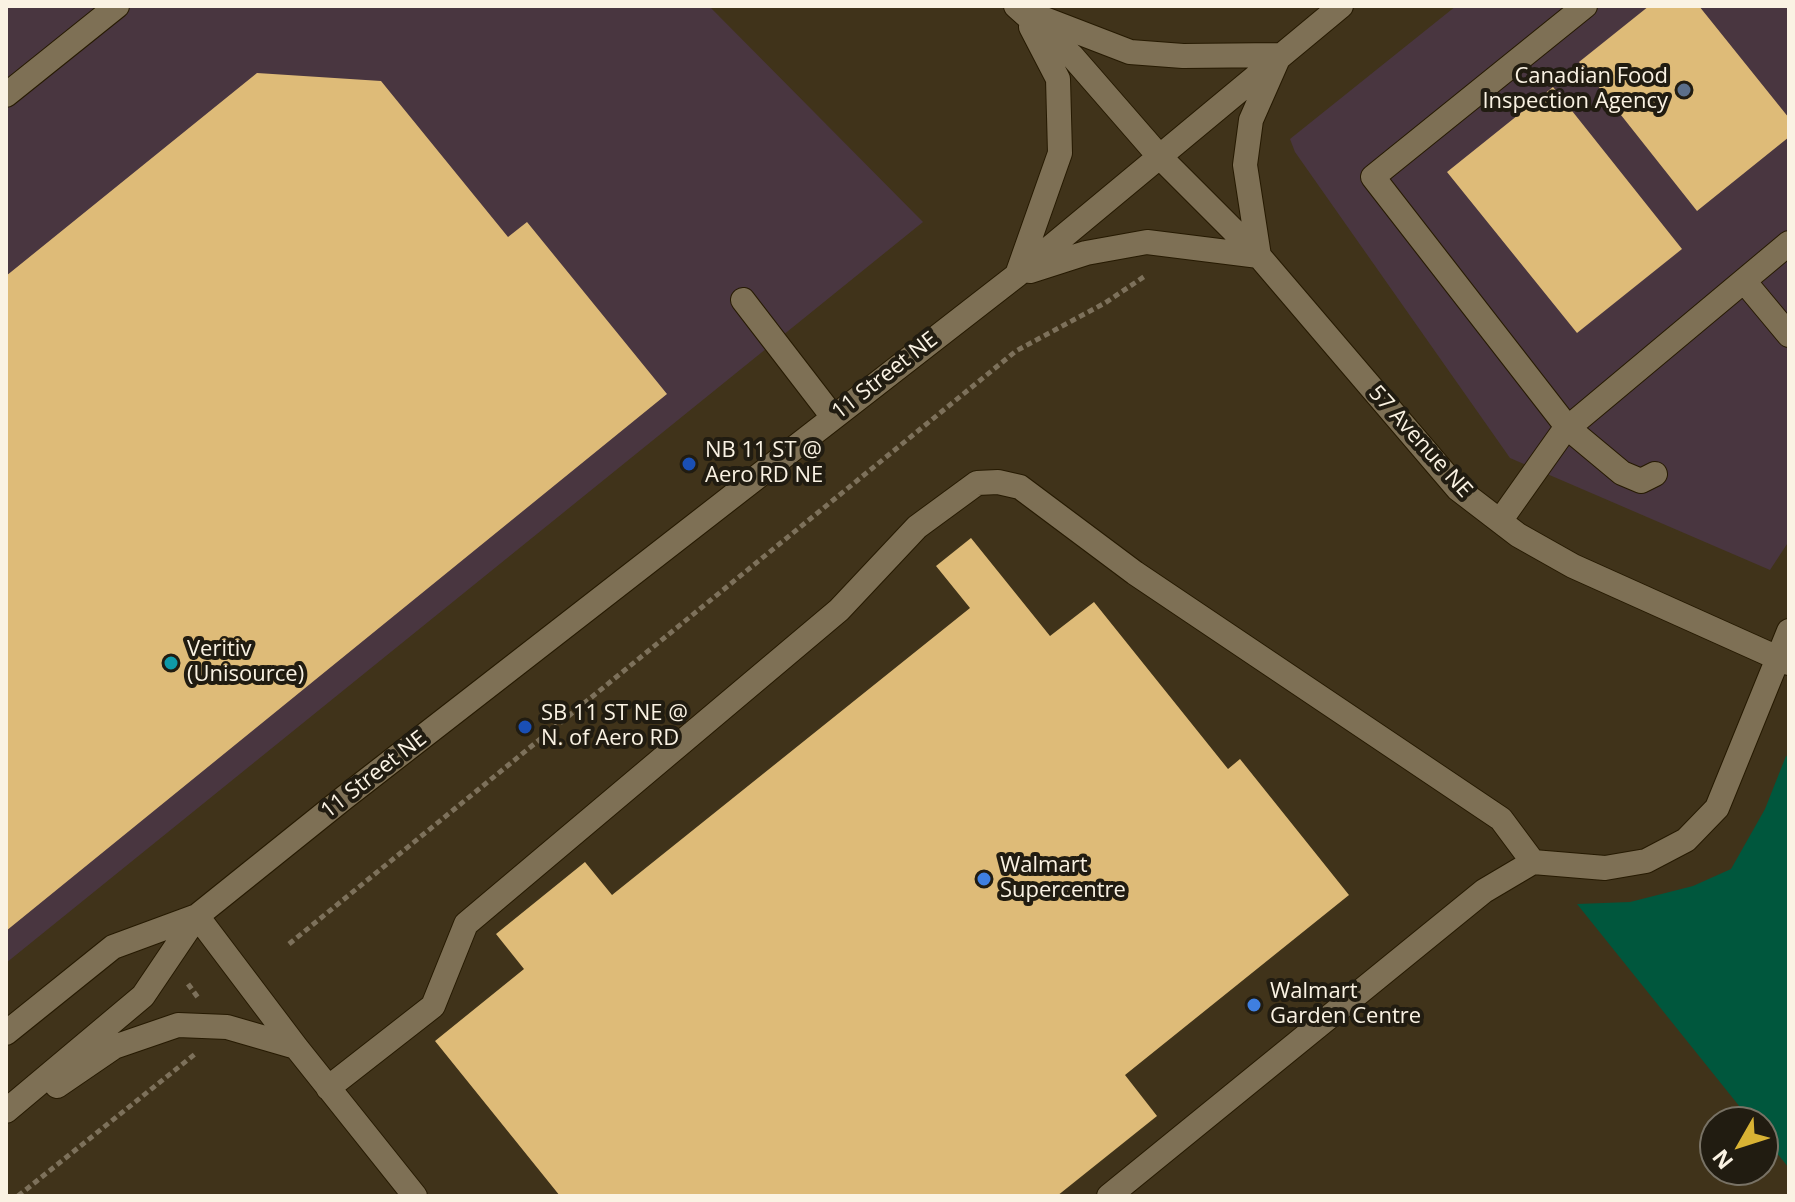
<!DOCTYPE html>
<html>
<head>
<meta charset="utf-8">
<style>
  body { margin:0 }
  #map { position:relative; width:1795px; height:1202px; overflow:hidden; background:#40331a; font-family:"Open Sans",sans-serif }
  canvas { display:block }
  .frame { position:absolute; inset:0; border:8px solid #faf2e3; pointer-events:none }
  .north { position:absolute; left:1699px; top:1106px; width:80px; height:80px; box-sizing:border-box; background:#211c11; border:2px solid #787265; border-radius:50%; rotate:231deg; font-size:22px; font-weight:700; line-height:32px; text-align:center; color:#faf2e3 }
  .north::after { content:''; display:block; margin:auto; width:28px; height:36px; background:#d9b334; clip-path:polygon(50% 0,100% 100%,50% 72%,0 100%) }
</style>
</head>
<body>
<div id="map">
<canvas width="1795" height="1202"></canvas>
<div class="frame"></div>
<div class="north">N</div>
</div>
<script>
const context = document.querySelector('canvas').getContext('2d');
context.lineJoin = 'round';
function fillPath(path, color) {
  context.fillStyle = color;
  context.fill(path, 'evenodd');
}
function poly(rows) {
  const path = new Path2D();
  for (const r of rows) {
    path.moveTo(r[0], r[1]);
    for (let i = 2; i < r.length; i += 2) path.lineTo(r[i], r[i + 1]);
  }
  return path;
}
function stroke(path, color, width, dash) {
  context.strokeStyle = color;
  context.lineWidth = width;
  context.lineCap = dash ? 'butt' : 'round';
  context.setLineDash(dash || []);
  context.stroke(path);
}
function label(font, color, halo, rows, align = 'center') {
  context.font = font + ' "Open Sans",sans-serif';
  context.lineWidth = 8;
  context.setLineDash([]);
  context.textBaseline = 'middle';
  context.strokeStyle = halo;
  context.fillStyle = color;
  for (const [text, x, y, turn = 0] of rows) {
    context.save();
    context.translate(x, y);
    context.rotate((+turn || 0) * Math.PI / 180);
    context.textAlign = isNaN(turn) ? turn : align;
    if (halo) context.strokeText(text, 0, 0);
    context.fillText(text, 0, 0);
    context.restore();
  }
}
fillPath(poly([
  [6,6,709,6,923,222,6,963],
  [1456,6,1789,6,1789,541,1770,570,1510,458,1295,152,1290,139]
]), '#493640');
fillPath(poly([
  [1786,756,1789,757,1789,1168,1763,1136,1763,1122,1752,1122,1577,904,1630,902,1693,886,1731,869,1765,809]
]), '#00573d');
fillPath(poly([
  [1649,6,1699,6,1789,118,1789,137,1697,211,1579,62],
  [257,73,381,81,508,237,527,222,667,394,6,931,6,276],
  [1553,87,1682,249,1577,333,1447,172],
  [971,538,1050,636,1094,602,1228,769,1240,759,1349,895,1125,1075,1157,1116,1057,1196,560,1196,435,1041,524,969,496,934,585,862,612,895,970,608,936,566]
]), '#debb78');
const minor = poly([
  [1016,6,1072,56,1159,156,1259,256,1458,489,1518,535,1573,566,1789,663],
  [1585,6,1373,177,1568,428,1622,473,1641,481,1655,474],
  [1034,15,1130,52,1183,56,1280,55],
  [6,95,117,6],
  [1259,256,1245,165,1251,120,1277,61],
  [1030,271,1086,253,1147,242,1259,256],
  [1018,272,1060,153,1058,79,1031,27],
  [1744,281,1789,335],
  [743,300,833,417],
  [1500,521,1563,432,1789,243],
  [197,916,296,1047,415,1196],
  [6,1033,113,947,197,916],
  [57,1086,114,1047,178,1025,227,1027,296,1047],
  [328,1088,433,1006,466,924,839,610,917,527,977,483,998,482,1020,487,1135,573,1501,819,1533,862],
  [6,1111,143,996,197,916,344,798,1017,275,1341,6],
  [1109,1196,1484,891,1533,862,1605,868,1646,861,1686,840,1717,808,1789,631]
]);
stroke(minor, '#261a02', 26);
stroke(poly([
  [289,944,1016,351,1105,303,1145,276],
  [188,984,199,999],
  [18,1196,195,1054]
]), '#7d715b', 5, [6, 4]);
stroke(minor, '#7e7055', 24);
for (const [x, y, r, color] of [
  [1684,90,8,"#5c6f8a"],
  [689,464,8,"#1a4fb4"],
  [171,663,8,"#0f9aa8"],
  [525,727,8,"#1a4fb4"],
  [984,879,8,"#3f7fe0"],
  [1254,1005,8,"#3f7fe0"]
]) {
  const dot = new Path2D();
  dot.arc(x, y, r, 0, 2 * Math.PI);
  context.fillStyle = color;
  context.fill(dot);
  stroke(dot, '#211c11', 3);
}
label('22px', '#faf2e3', '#211c11', [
  ["Canadian Food",1668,77,"right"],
  ["Inspection Agency",1668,102,"right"],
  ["NB 11 ST @",705,451],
  ["Aero RD NE",705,476],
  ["Veritiv",187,650],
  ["(Unisource)",187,675],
  ["SB 11 ST NE @",541,714],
  ["N. of Aero RD",541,739],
  ["Walmart",1000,866],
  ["Supercentre",1000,891],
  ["Walmart",1270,992],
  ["Garden Centre",1270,1017]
], 'left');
label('22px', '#faf2e3', '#211c11', [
  ["11 Street NE",885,376,-38],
  ["57 Avenue NE",1420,442,48],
  ["11 Street NE",374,775,-38]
]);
</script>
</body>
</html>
